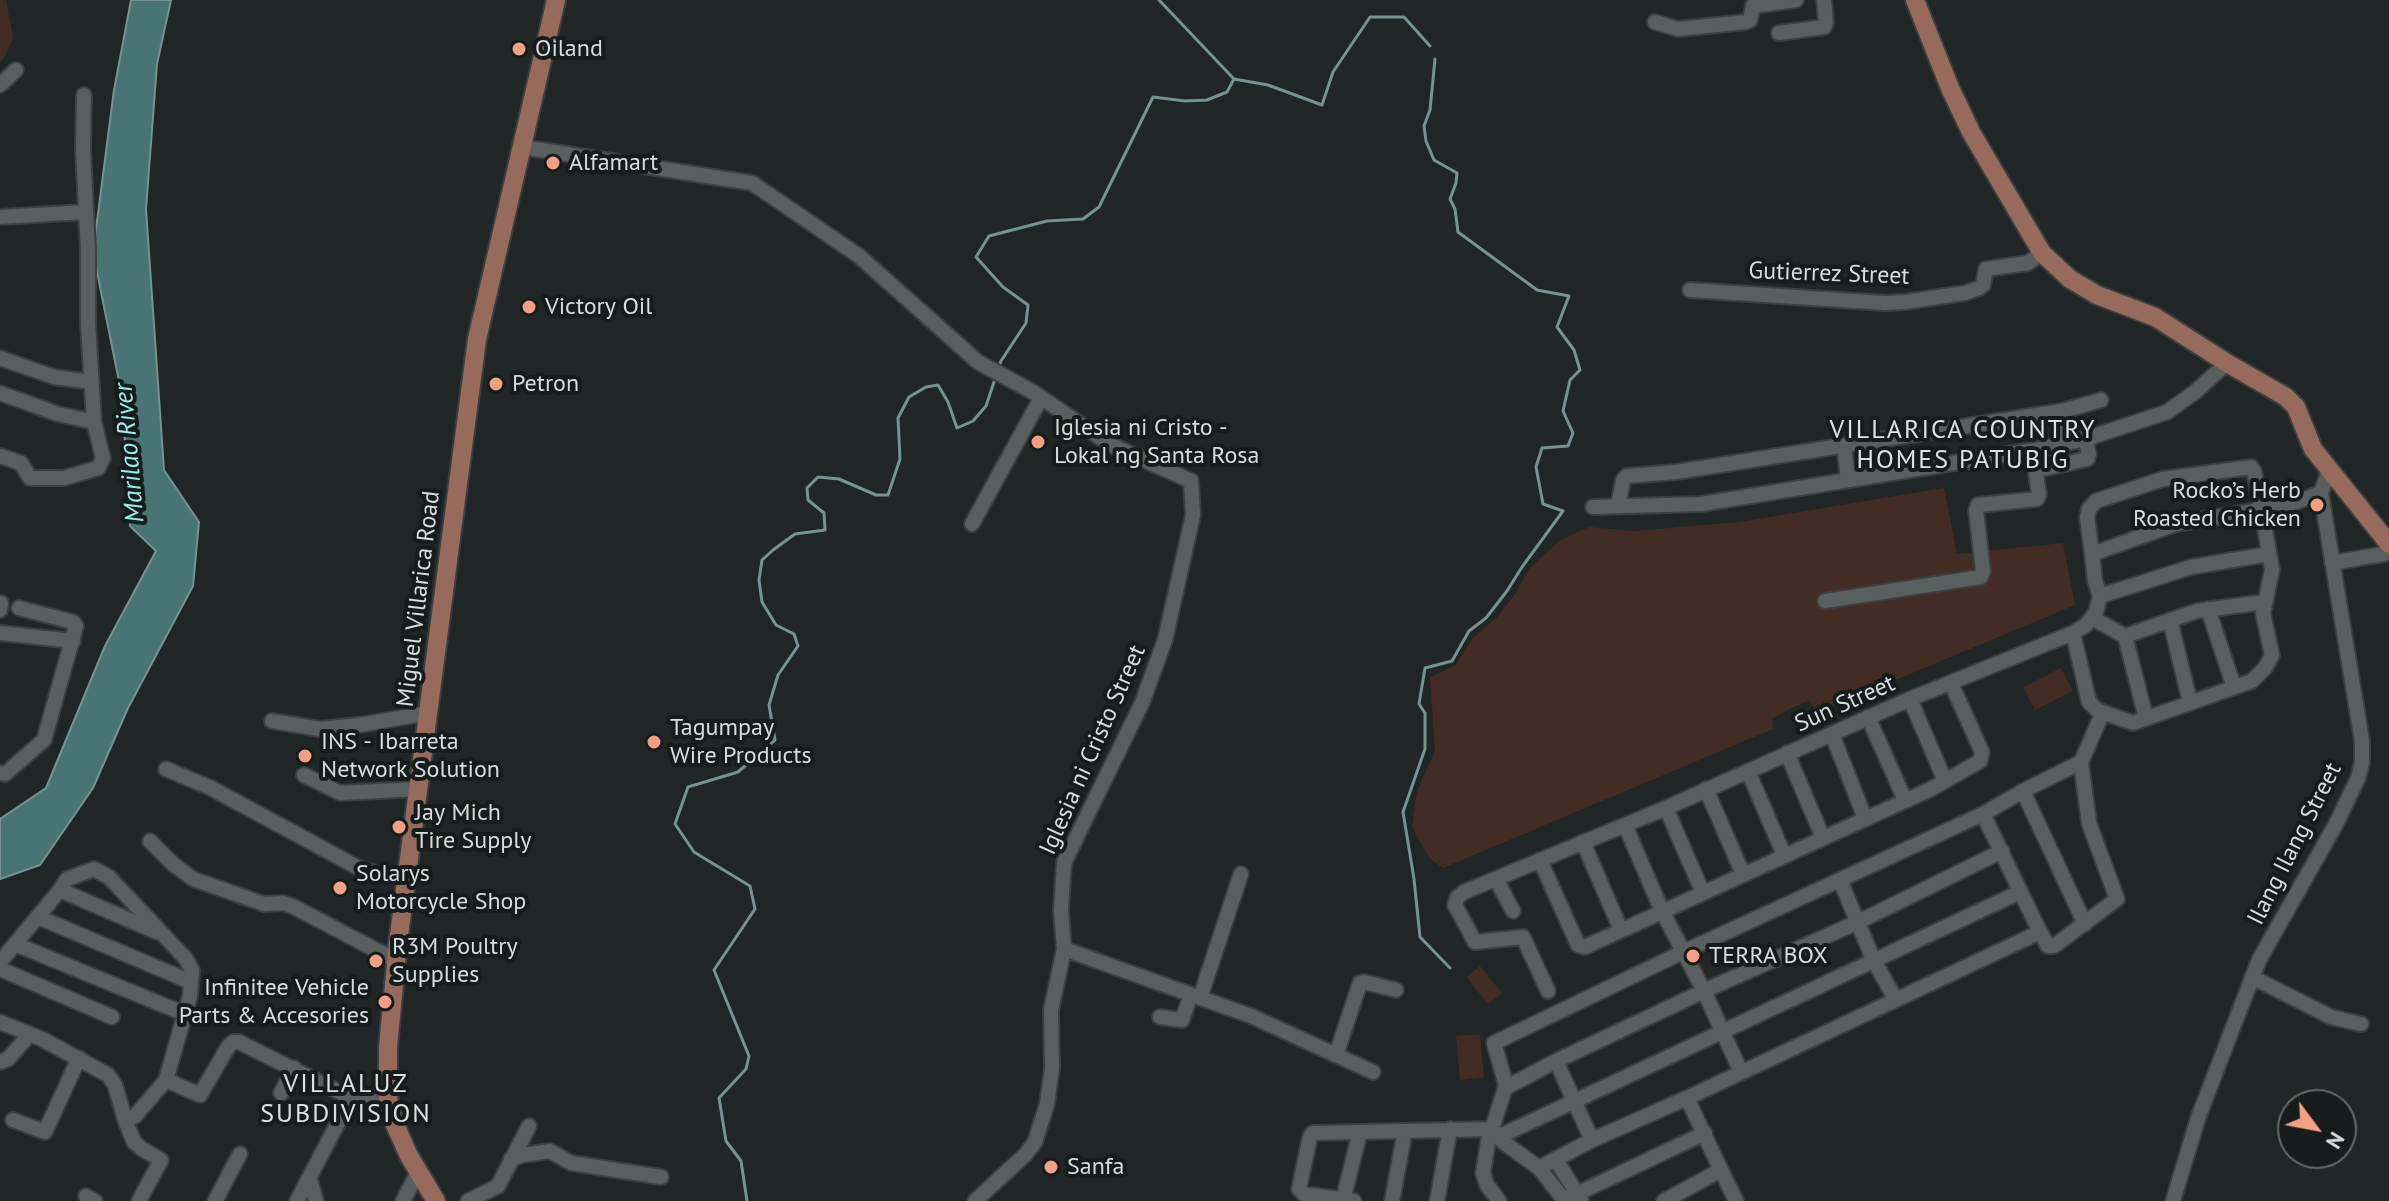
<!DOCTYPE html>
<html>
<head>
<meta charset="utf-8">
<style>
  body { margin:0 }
  #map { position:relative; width:2389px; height:1201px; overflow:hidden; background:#202525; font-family:"PT Sans",sans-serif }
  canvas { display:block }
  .north { position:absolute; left:2277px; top:1089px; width:80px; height:80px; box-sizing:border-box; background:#161c1b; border:2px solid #646968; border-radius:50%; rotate:122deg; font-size:22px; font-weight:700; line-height:32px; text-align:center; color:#d9dcdc }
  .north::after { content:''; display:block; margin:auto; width:28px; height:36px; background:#f39f83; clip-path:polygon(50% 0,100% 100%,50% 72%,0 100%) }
</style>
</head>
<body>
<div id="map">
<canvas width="2389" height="1201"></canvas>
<div class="north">N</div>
</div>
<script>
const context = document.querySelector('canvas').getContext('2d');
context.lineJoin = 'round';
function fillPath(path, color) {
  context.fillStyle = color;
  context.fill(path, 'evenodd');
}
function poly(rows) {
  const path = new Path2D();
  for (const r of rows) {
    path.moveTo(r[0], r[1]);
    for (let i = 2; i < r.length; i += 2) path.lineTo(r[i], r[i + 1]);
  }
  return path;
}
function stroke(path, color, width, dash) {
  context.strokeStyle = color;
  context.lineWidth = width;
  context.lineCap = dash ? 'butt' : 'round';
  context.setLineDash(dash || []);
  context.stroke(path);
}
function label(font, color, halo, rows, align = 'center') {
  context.font = font + ' "PT Sans",sans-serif';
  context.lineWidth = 8;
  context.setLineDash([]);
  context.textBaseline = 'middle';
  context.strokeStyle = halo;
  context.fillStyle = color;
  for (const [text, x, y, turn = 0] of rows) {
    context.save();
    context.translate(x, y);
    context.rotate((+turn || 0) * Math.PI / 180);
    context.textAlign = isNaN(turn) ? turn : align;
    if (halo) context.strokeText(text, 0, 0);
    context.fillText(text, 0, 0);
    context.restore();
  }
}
fillPath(poly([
  [0,0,6,0,13,38,4,58,0,62],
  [1944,488,1957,554,2063,543,2075,605,1817,713,1809,700,1772,718,1773,729,1443,868,1429,858,1412,827,1417,791,1435,751,1430,677,1455,666,1471,640,1498,616,1515,594,1530,568,1559,541,1589,527,1635,531,1740,522],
  [2061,668,2073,691,2035,710,2023,687],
  [1480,966,1502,993,1488,1004,1466,977],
  [1480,1034,1484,1077,1460,1080,1456,1036]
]), '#422c24');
const water = poly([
  [131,0,171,0,157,64,146,209,164,470,199,522,193,586,128,708,93,788,40,865,0,879,0,819,46,788,105,646,156,551,130,526,122,396,93,252,114,90,131,0]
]);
fillPath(water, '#487473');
stroke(water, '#749392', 2);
stroke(poly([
  [1159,0,1234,79],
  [1435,59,1430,110,1424,126,1426,141,1434,160,1457,173,1456,183,1450,199,1455,209,1458,232,1537,290,1569,296,1557,327,1574,350,1580,370,1570,380,1563,411,1573,433,1568,446,1542,448,1536,467,1543,504,1563,511,1522,567,1507,591,1486,618,1469,631,1452,661,1425,668,1419,704,1425,713,1425,749,1403,812,1414,879,1420,937,1450,968],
  [1234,79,1268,85,1322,105,1333,72,1370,17,1404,17,1430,46],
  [998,368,1001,361,1026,323,1028,305,1003,287,976,257,989,236,1047,221,1083,219,1099,207,1153,97,1185,101,1207,100,1227,92,1234,79],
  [747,1201,741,1161,726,1141,719,1098,746,1069,749,1056,714,970,755,909,750,886,694,852,675,824,688,787,738,772,775,740,769,705,778,675,798,646,794,634,776,625,762,602,759,580,762,560,773,550,795,534,825,530,824,513,808,500,807,488,818,477,839,479,876,495,888,495,900,459,898,418,909,397,926,387,938,385,948,402,957,428,973,421,986,406,996,376]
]), '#749392', 3);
const minor = poly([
  [1655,22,1678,29,1746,22,1750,20,1753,6,1796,0],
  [1779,33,1824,27,1826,23,1824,0],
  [0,85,16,70],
  [522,147,752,183,859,256,978,362,1033,392,1111,445,1191,481,1193,515,1165,640,1142,703,1064,863,1061,910,1064,949,1051,1010,1052,1068,1047,1104,1035,1142,1025,1155,975,1201],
  [0,217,85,212],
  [1690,290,1885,303,1905,302,1965,293,1979,288,1983,285,1986,269,2028,263,2042,253],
  [0,358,54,377,91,382],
  [0,393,58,414,94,422],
  [2062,411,2067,443],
  [1844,446,1848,480],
  [0,456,21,463,30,478,64,478,98,468,103,458,94,422,88,323,88,252,83,148,84,95],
  [1618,506,1623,480,1627,476,1676,472,2062,411,2101,400],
  [1593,507,1701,504,2034,450,2085,439,2167,412,2195,392,2227,363],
  [972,524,1041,398],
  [2332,563,2389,553],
  [2100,596,2191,567,2269,554],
  [1825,601,1981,577,1983,572,1976,510,1978,505,2037,499,2039,494,2036,474,2038,470,2087,459,2089,454,2085,439],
  [2208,609,2234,687],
  [0,610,1,603],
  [2092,618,2125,636,2197,611,2264,602],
  [2170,620,2190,702],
  [0,633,73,641],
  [2073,633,2089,702,2097,710,2133,723,2252,681,2265,668,2272,655,2263,613,2272,570,2262,511,2254,471,2251,467,2163,479,2096,501,2089,509,2087,517,2092,554],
  [2125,636,2146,718],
  [1910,699,1945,781],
  [1868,717,1905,800],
  [272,721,320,729,359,725,428,713],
  [1832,734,1865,818],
  [1787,753,1823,838],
  [166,769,211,788,357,867,380,875,406,877],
  [1748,771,1784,855],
  [0,773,5,774,44,740,76,626,73,622,19,608],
  [304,775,340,793,418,789],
  [1706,789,1743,874],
  [2023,791,2085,924],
  [1666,808,1703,893],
  [1983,814,2040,932,2048,946,2054,946,2117,899,2089,823,2081,762],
  [1625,825,1662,911,1704,991,1741,1072],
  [150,841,173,864,193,879,264,904,283,903,294,907,397,961],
  [1583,842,1621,930],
  [1540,860,1578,945,1585,947,1931,789,1980,761,1982,752,1951,683],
  [1496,879,1513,911],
  [1840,880,1874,961,1896,1000],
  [60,890,67,879,94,869,109,877,186,959,192,970,190,996,166,1080,135,1116,125,1120],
  [38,917,191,982],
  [15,944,185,1014],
  [1064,949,1251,1016,1373,1072],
  [0,962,60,890,157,932],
  [0,969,112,1017],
  [2252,977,2331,1017,2361,1024],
  [1548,991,1523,937,1475,942,1455,905,1457,898,1464,892,1666,808,1910,699,2073,633,2086,625,2096,612,2100,596,2095,581,2092,554,2176,524,2284,506,2321,493,2329,470],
  [1200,998,1241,874],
  [1160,1017,1182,1020,1191,995],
  [0,1022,42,1039,108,1075,115,1085,125,1120,134,1142,142,1149,161,1160,139,1201],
  [1336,1055,1360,983,1364,982,1396,990],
  [1556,1061,1592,1140],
  [0,1062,8,1059,30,1034],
  [166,1080,200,1095,228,1047,233,1042,239,1042,351,1098,388,1097],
  [1505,1088,1556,1061,1704,991,1858,922,2002,851],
  [281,1093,294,1068],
  [13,1120,45,1132,79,1058],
  [1498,1137,2020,892],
  [511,1159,523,1155,550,1151,571,1163,661,1177],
  [1556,1160,1581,1200],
  [1539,1168,1592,1140,1687,1098,2040,932],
  [1721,1170,1736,1201],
  [310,1179,316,1201],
  [86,1196,95,1201],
  [1343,1200,1360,1132],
  [1564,1200,1705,1133],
  [215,1201,240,1154],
  [297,1201,351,1098],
  [403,1201,418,1172],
  [468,1201,498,1186,529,1126],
  [1354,1201,1304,1194,1299,1189,1310,1137,1313,1133,1493,1129,1502,1141,1539,1168,1565,1201],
  [1392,1201,1405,1131],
  [1437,1201,1450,1129],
  [1499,1201,1487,1185,1483,1173,1488,1142,1506,1085,1494,1043,1683,952,1983,814,2023,791,2081,762,2103,712],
  [1664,1201,1721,1170,1687,1098],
  [2173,1201,2198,1118,2259,960,2336,824,2358,778,2362,763,2362,741,2321,493]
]);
const major = poly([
  [1915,0,1950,88,1971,132,2042,253,2070,279,2097,295,2155,317,2227,363,2286,397,2296,407,2313,449,2389,544],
  [436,1201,409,1156,393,1120,388,1097,388,1047,398,943,477,339,556,0]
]);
stroke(minor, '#3b3f3f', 18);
stroke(major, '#3b3f3f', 22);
stroke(minor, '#595f5f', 14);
stroke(major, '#966b5b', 18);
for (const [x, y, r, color] of [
  [519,49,8,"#f39f83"],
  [553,163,8,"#f39f83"],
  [529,307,8,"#f39f83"],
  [496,384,8,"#f39f83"],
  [1038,442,8,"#f39f83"],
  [2317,505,8,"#f39f83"],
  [654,742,8,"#f39f83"],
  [305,756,8,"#f39f83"],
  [399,827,8,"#f39f83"],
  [340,888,8,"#f39f83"],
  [1693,956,8,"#f39f83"],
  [376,961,8,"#f39f83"],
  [385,1002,8,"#f39f83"],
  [1051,1167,8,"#f39f83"]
]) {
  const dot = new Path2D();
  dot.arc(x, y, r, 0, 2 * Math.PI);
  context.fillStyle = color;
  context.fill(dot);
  stroke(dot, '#161c1b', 3);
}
label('24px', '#d9dcdc', '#161c1b', [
  ["Oiland",535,49],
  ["Alfamart",569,163],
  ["Victory Oil",545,307],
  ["Petron",512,384],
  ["Iglesia ni Cristo -",1054,428],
  ["Lokal ng Santa Rosa",1054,456],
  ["Rocko’s Herb",2301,491,"right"],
  ["Roasted Chicken",2301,519,"right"],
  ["Tagumpay",670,728],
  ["Wire Products",670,756],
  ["INS - Ibarreta",321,742],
  ["Network Solution",321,770],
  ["Jay Mich",415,813],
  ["Tire Supply",415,841],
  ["Solarys",356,874],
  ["Motorcycle Shop",356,902],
  ["R3M Poultry",392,947],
  ["Supplies",392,975],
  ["TERRA BOX",1709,956],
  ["Infinitee Vehicle",369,988,"right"],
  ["Parts & Accesories",369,1016,"right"],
  ["Sanfa",1067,1167]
], 'left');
label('24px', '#d9dcdc', '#161c1b', [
  ["Gutierrez Street",1829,274,2],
  ["Miguel Villarica Road",419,599,-83],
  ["Sun Street",1845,704,-24],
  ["Iglesia ni Cristo Street",1093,750,-66],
  ["Ilang Ilang Street",2295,844,-63]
]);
context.letterSpacing = '2px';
label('26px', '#dae1e1', '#161c1b', [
  ["VILLARICA COUNTRY",1963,431],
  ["HOMES PATUBIG",1963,461],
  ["VILLALUZ",346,1085],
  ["SUBDIVISION",346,1115]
]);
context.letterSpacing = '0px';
label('italic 26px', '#9cedea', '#161c1b', [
  ["Marilao River",130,453,-95]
]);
</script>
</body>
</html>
